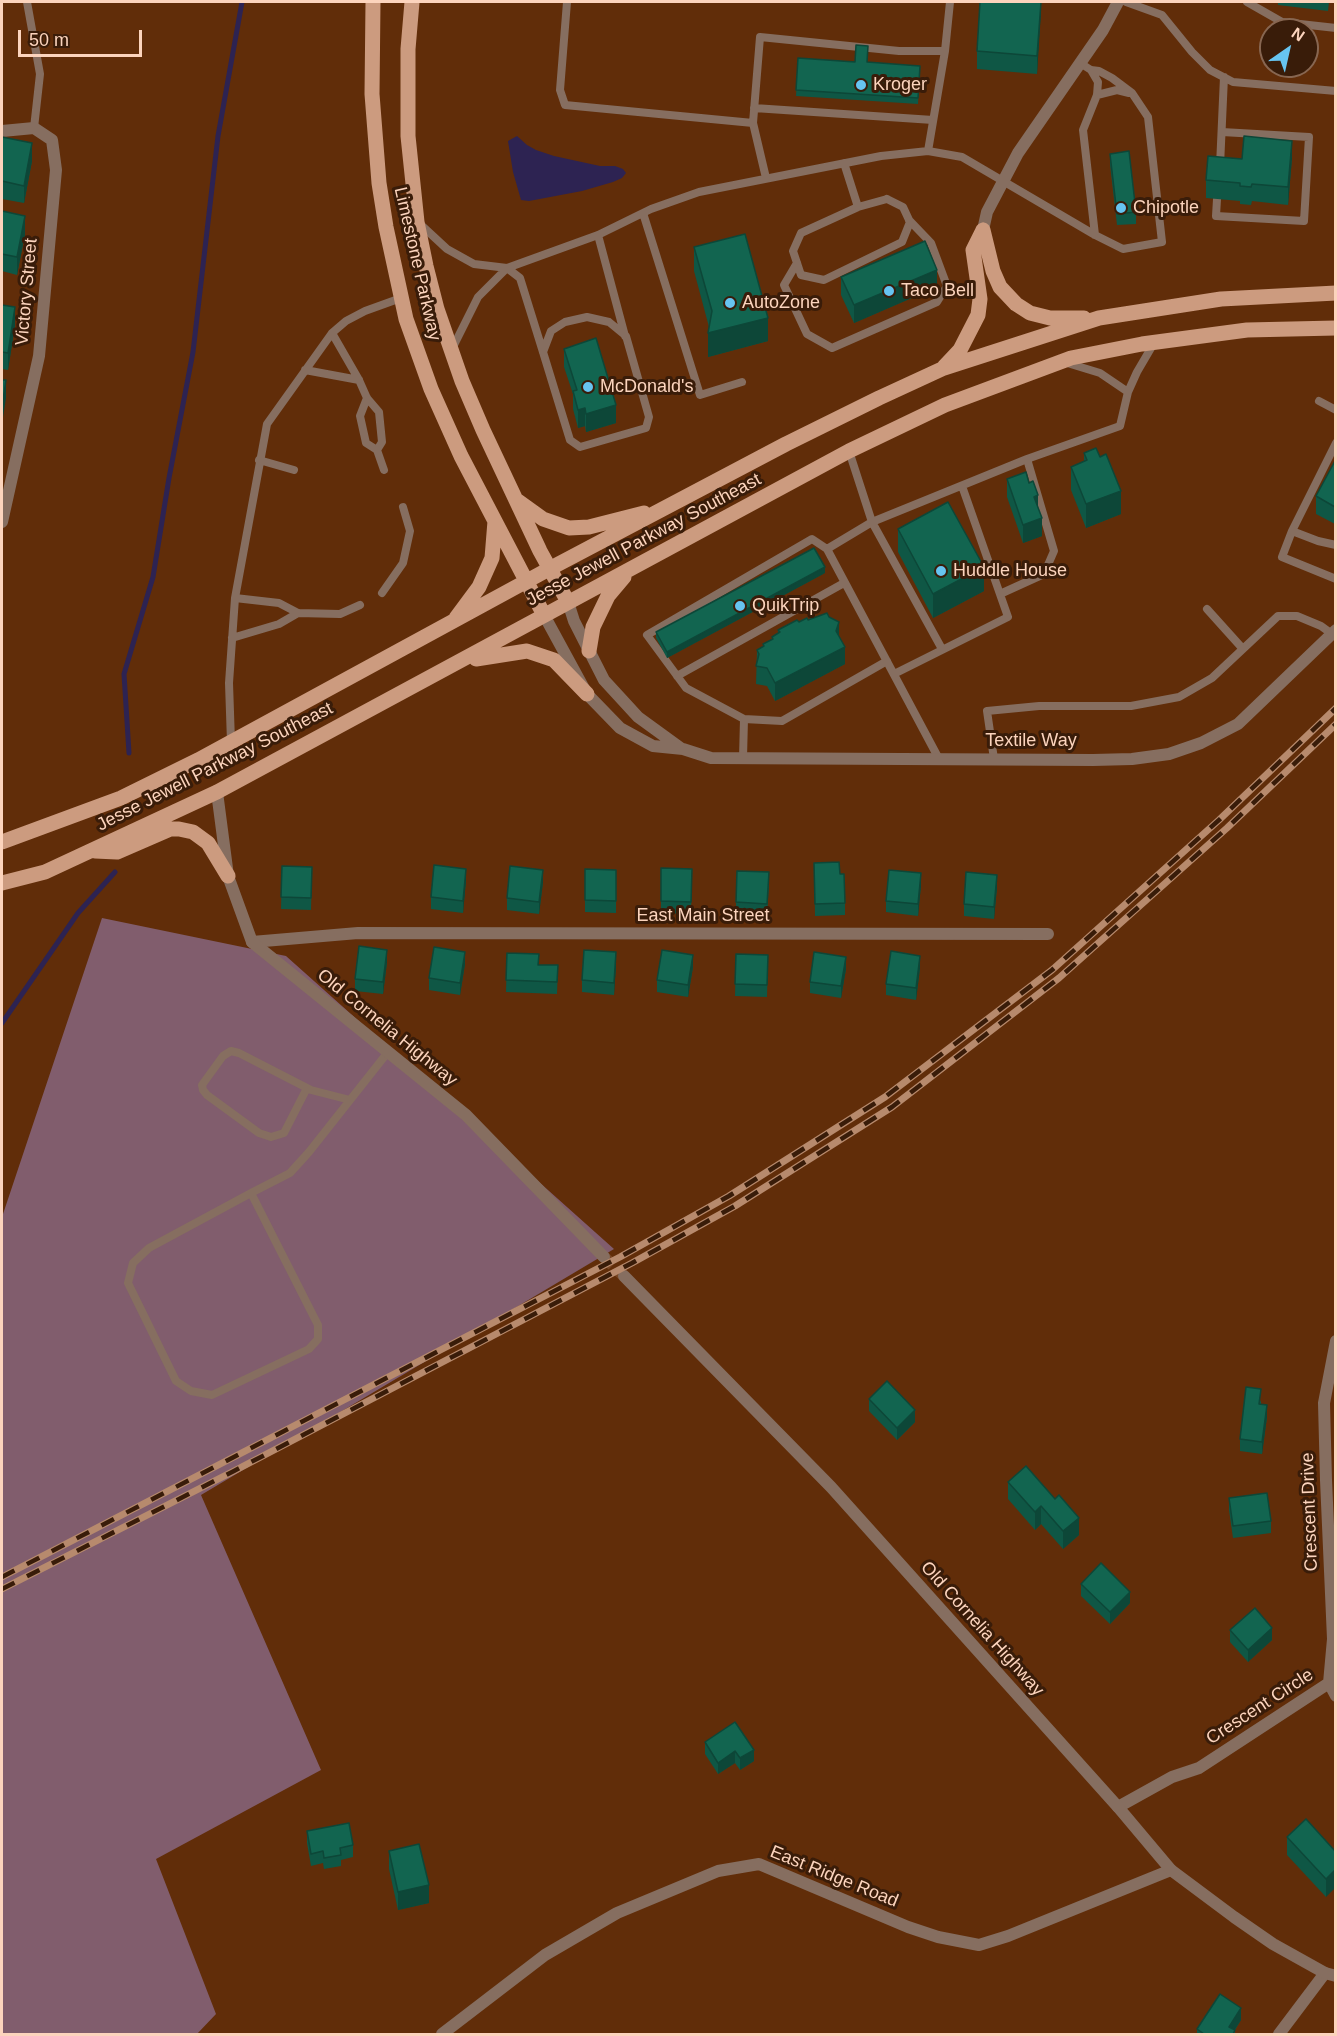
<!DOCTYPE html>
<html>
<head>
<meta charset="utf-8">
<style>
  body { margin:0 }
  #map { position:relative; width:1337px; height:2036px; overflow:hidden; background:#612d09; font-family:Helvetica,sans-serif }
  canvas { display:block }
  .frame { position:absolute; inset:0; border:3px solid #fcd4bd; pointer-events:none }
  .north { position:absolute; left:1259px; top:18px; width:60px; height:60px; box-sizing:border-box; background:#391c09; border:2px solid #876651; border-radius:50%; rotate:34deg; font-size:16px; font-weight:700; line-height:24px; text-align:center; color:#fcd4bd }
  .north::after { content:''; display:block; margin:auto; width:21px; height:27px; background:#67c4f0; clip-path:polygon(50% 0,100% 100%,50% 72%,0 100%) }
  .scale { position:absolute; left:18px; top:30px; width:124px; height:27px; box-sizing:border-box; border:3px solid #fcd4bd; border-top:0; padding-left:8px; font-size:18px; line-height:21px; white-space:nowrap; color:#fcd4bd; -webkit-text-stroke:4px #391c09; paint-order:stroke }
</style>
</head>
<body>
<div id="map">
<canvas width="1337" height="2036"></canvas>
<div class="frame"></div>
<div class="north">N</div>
<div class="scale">50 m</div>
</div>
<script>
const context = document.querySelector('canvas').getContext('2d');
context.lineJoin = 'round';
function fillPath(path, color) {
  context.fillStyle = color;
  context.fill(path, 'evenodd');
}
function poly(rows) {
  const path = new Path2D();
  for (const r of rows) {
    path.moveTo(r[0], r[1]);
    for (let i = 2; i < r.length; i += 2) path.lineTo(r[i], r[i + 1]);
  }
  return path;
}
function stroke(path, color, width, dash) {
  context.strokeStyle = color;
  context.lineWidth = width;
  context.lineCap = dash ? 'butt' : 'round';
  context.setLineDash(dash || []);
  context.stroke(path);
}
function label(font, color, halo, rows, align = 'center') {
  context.font = font + ' Helvetica,sans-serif';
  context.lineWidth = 6;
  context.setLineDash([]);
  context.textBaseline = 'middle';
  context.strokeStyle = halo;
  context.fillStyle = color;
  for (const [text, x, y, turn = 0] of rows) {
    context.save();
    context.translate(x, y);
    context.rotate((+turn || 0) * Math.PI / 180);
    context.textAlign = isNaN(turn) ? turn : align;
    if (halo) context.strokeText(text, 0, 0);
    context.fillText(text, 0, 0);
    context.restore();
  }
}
fillPath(poly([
  [102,918,286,956,614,1249,201,1495,321,1770,156,1859,216,2014,197,2034,2,2034,2,1217]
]), '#815d6d');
fillPath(poly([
  [517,136,527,145,536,150,554,156,600,166,615,166,623,169,626,173,622,178,613,182,582,191,529,201,521,200,513,172,508,141]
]), '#2d2352');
stroke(poly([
  [129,753,124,674,153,577,169,478,193,352,218,136,242,2],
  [2,1023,78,913,115,872]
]), '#2d2352', 5);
stroke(poly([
  [604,1257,624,1276]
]), '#784624', 12, [12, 6]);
stroke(poly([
  [27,2,40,74,34,128],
  [567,2,560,90,565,105,753,123,760,37,899,51,945,51,950,2],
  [1126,2,1162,15,1192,52,1210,70,1233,82,1336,91],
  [1247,2,1282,22,1336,28],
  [1091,70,1098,82,1097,95,1083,130,1095,235],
  [1097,95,1117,90,1129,93],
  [754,108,933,120],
  [753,123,766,178],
  [928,151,945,51],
  [844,163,858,207],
  [1220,166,1224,77],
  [887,199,903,207,910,222,902,242,824,280,801,275,793,251,801,233,858,207,887,199],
  [1217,199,1216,216,1304,221,1309,137,1222,132],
  [643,213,700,395,742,382],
  [420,224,447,249,474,264,507,268,520,278,543,352,570,440,580,447,646,428,649,417,626,336,609,322,587,317,565,322,551,331,543,352],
  [598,235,625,336],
  [797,263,784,285,807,334,832,348,937,302,947,286,931,243,909,220],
  [332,333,359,380,367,398,379,412,382,442,377,450],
  [451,351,478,297,507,268,598,235,651,209,699,192,881,156,928,151,962,157,1095,235,1123,249,1162,242,1148,117,1132,93,1112,78,1099,71,1091,70,1080,63],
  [1064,362,1100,373,1128,392],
  [305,370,359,380],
  [367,398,360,416,366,443,377,450,384,470],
  [1319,401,1336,410],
  [1336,443,1292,531,1318,541,1336,545],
  [849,451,872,522,942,649],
  [259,460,294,470],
  [1292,531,1282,557,1336,579],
  [827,549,812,539,647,635,686,688,744,719,782,721,887,661],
  [382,593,403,563,410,531,403,507],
  [1000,594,1044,574,1054,551,1027,459],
  [235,598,279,603,298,613,340,614,360,605],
  [1207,609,1243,649],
  [232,638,279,624,298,613],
  [894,674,1008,617,962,486],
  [677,676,844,583],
  [231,742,229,683,235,598,267,424,332,333,346,321,365,311,401,298],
  [743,758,744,719],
  [939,759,827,549,872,522,1027,459,1120,426,1128,392,1137,372,1154,343],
  [994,759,987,711,1039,706,1131,706,1179,697,1212,678,1278,616,1297,616,1321,626,1332,634],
  [307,1088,284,1133,271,1137,259,1133,207,1095,203,1090,202,1085,223,1056,231,1051,239,1053,311,1090,350,1100],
  [251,1193,318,1325,318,1339,309,1349,212,1395,191,1391,176,1381,128,1283,133,1263,149,1248,251,1193,290,1173,309,1152,388,1052]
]), '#866e60', 8);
stroke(poly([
  [2,131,34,128,52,140,56,170,39,356,2,522],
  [983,230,987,212,1018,153,1103,30,1118,2],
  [568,602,574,621,604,680,638,717,682,749],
  [544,615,587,694,620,728,653,746,683,749,711,758,1093,760,1132,759,1169,754,1201,743,1238,724,1336,630],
  [252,942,358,933,1048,934],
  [1329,1683,1333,1639,1326,1480,1324,1403,1336,1341],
  [1329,1683,1336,1696],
  [1118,1807,1172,1777,1199,1768,1329,1683],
  [442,2034,545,1955,617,1913,718,1871,759,1864,908,1927,938,1937,979,1945,1008,1936,1171,1870],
  [1279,2034,1325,1973]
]), '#866e60', 12);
stroke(poly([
  [217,792,228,876,252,942,466,1115,604,1257],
  [624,1276,831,1487,1118,1807,1171,1870,1234,1917,1273,1944,1325,1973,1336,1976]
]), '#866e60', 12);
stroke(poly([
  [373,2,372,94,379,183,386,227,406,319,431,389,461,456,544,615],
  [412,2,408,49,408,136,417,222,426,266,437,309,462,381,483,430,540,551,568,602],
  [983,230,993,271,1000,287,1016,304,1030,313,1050,318,1084,318],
  [944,367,960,350,978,315,980,299,973,250,983,230],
  [518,501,543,519,569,528,589,527,644,513],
  [456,618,479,587,492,558,495,521],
  [589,651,593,627,608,596,624,577],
  [476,659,527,651,554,660,587,694],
  [2,842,121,798,198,760,549,569,786,444,879,398,944,368,1099,318,1221,299,1336,293],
  [95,851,117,852,170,829,179,829,193,832,208,843,228,876],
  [2,883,45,872,217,792,849,451,945,405,1071,358,1142,344,1247,330,1336,328]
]), '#cc9b7f', 15);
const rail = poly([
  [2,1577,620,1257,729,1196,885,1097,1052,970,1219,820,1336,708],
  [2,1589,234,1471,632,1263,735,1206,892,1107,1059,978,1227,828,1336,724]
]);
stroke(rail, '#b78a6d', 7);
stroke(rail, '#391c09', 4.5, [14]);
fillPath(poly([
  [1041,2,1037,74,977,69,977,51],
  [1278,2,1329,2,1328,11,1278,5],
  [798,58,920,66,918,104,796,96],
  [2,137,32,161,24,203,2,199],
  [1110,154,1136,212,1136,224,1117,225,1110,165],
  [1292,158,1288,205,1252,201,1251,205,1240,204,1240,201,1206,198,1206,180,1242,159],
  [2,211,25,234,17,275,2,271],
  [694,247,768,341,708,357,709,327,694,271],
  [841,277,937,287,854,323,841,295],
  [2,305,15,325,8,370,2,369],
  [564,349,616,423,586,432,585,426,578,428,573,409,573,394,564,367],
  [1084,453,1121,514,1086,528,1071,490,1071,467,1084,461],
  [1335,461,1335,524,1316,514,1316,496],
  [1007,479,1038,507,1042,536,1023,543,1007,497],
  [898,529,984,591,933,618,898,552],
  [825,573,667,658,656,638,656,632],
  [808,620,839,636,845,664,775,701,767,686,756,684,757,650,763,647,763,644,772,639,772,637,778,633,778,630],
  [814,863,840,874,845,903,845,915,815,916],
  [282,866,312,867,311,910,281,909],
  [661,868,692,869,691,914,661,913],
  [585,869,616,870,616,913,585,912],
  [466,880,463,913,431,909,431,897],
  [543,882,539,914,507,910,507,898],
  [769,884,767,916,736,914,736,902],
  [921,885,918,916,886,912,886,901],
  [997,887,994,919,964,916,964,904],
  [507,953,539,965,558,965,557,994,506,992],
  [736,954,768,955,767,997,735,996],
  [387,962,383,994,355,991,355,979],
  [465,964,460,995,429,990,429,978],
  [616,964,614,995,582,992,582,980],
  [693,967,688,997,657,992,657,980],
  [920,968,916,1000,886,995,886,984],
  [846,969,841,998,810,993,810,982],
  [869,1399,915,1422,897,1440,869,1411],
  [1261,1400,1261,1404,1267,1417,1262,1454,1240,1451,1240,1439],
  [1008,1482,1079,1535,1063,1549,1041,1524,1035,1530,1008,1499],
  [1229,1498,1271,1521,1271,1533,1233,1538,1229,1510],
  [1081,1584,1130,1603,1110,1624,1081,1596],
  [1230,1630,1272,1640,1248,1662,1230,1642],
  [735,1722,754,1761,740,1770,735,1763,718,1774,705,1754,705,1742],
  [307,1831,353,1845,353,1857,341,1860,341,1866,324,1869,323,1863,311,1866,307,1843],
  [1287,1837,1335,1851,1326,1897,1287,1855],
  [389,1851,429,1903,398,1910,389,1869],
  [1241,2020,1235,2030,1235,2034,1197,2034,1197,2029]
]), '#0f5745');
fillPath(poly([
  [1041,2,1041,12,1037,74,1037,56],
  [1292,141,1292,158,1288,205,1288,187],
  [32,143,32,161,24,203,24,186],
  [25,216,25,234,17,275,17,257],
  [937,270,937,287,854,323,854,305],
  [15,307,15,325,8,370,8,353],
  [768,318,768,341,708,357,708,333],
  [6,380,6,398,2,424,2,407],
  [616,405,616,423,586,432,586,414],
  [585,408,585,426,578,428,578,410],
  [1121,491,1121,514,1086,528,1086,504],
  [1038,495,1038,513,1034,497],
  [1042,518,1042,536,1023,543,1023,525],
  [825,567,825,573,667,658,667,652],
  [984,567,984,591,933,618,933,594],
  [839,622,839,639,836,631],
  [845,647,845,664,775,701,775,683],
  [466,869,466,880,463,913,463,901],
  [543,870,543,882,539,914,539,902],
  [921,873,921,885,918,916,918,904],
  [997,875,997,887,994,919,994,907],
  [387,950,387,962,383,994,383,982],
  [465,952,465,964,460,995,460,983],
  [616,952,616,964,614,995,614,983],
  [693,955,693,967,688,997,688,985],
  [920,956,920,968,916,1000,916,988],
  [846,957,846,969,841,998,841,986],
  [1267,1405,1267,1417,1262,1454,1262,1442],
  [915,1410,915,1422,897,1440,897,1428],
  [1041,1506,1041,1524,1035,1530,1035,1512],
  [1079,1518,1079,1535,1063,1549,1063,1531],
  [1130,1592,1130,1603,1110,1624,1110,1612],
  [1272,1628,1272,1640,1248,1662,1248,1650],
  [754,1750,754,1761,740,1770,740,1758],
  [735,1751,735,1763,718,1774,718,1763],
  [1335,1870,1335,1888,1326,1897,1326,1879],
  [429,1885,429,1903,398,1910,398,1892],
  [1241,2008,1241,2020,1232,2034,1229,2027]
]), '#0d4738');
const building = poly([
  [980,2,1041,2,1037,56,977,51,980,2],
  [856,45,868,46,867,62,920,66,918,98,796,90,798,58,855,62,856,45],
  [1244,136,1292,141,1288,187,1252,184,1251,187,1240,186,1240,183,1206,180,1208,156,1242,159,1244,136],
  [2,137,32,143,24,186,2,181,2,137],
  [1129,151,1136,212,1117,214,1110,154,1129,151],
  [2,211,25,216,17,257,2,254,2,211],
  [745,234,768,318,708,333,712,311,694,247,745,234],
  [925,241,937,270,854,305,841,277,925,241],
  [2,305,15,307,8,353,2,352,2,305],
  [596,338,616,405,586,414,585,408,578,410,573,391,577,390,564,349,596,338],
  [2,380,6,380,2,407,2,380],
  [1096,448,1100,457,1106,454,1121,491,1086,504,1071,467,1087,460,1084,453,1096,448],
  [1335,461,1335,507,1316,496,1335,461],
  [1026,472,1029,483,1033,481,1038,495,1034,497,1042,518,1023,525,1007,479,1026,472],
  [948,502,984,567,933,594,898,529,948,502],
  [814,548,825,567,667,652,656,632,814,548],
  [827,613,829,617,839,622,836,631,845,647,775,683,767,668,756,666,759,654,757,650,764,646,763,644,773,639,772,637,780,632,778,630,797,620,799,622,807,618,808,620,827,613],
  [839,862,840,874,844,874,845,903,815,904,814,863,839,862],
  [434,865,466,869,463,901,431,897,434,865],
  [282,866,312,867,311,898,281,897,282,866],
  [510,866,543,870,539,902,507,898,510,866],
  [661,868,692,869,691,902,661,901,661,868],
  [585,869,616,870,616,901,585,900,585,869],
  [889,870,921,873,918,904,886,901,889,870],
  [737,871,769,872,767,904,736,902,737,871],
  [966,872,997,875,994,907,964,904,966,872],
  [359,946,387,950,383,982,355,979,359,946],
  [434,947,465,952,460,983,429,978,434,947],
  [584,950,616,952,614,983,582,980,584,950],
  [662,950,693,955,688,985,657,980,662,950],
  [891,951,920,956,916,988,886,984,891,951],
  [814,952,846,957,841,986,810,982,814,952],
  [507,953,539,954,538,965,558,965,557,982,506,980,507,953],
  [736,954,768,955,767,985,735,984,736,954],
  [887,1381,915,1410,897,1428,869,1399,887,1381],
  [1246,1387,1261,1389,1259,1404,1267,1405,1262,1442,1240,1439,1246,1387],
  [1026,1466,1055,1499,1059,1495,1079,1518,1063,1531,1041,1506,1035,1512,1008,1482,1026,1466],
  [1267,1493,1271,1521,1233,1526,1229,1498,1267,1493],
  [1101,1563,1130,1592,1110,1612,1081,1584,1101,1563],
  [1255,1608,1272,1628,1248,1650,1230,1630,1255,1608],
  [735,1722,754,1750,740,1758,735,1751,718,1763,705,1742,735,1722],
  [1306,1819,1335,1851,1335,1870,1326,1879,1287,1837,1306,1819],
  [349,1823,353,1845,340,1848,341,1855,324,1858,323,1851,311,1854,307,1831,349,1823],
  [419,1844,429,1885,398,1892,389,1851,419,1844],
  [1220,1994,1241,2008,1229,2027,1235,2030,1233,2034,1204,2034,1197,2029,1220,1994]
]);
fillPath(building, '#126550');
stroke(building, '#0d4738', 1.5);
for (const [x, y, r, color] of [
  [861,85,6,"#67c4f0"],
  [1121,208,6,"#67c4f0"],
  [889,291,6,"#67c4f0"],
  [730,303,6,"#67c4f0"],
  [588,387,6,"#67c4f0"],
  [941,571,6,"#67c4f0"],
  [740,606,6,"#67c4f0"]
]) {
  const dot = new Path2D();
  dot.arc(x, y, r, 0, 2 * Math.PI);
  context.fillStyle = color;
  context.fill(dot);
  stroke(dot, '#391c09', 2);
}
label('18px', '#fcd4bd', '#391c09', [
  ["Kroger",873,85],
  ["Chipotle",1133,208],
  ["Taco Bell",901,291],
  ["AutoZone",742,303],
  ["McDonald's",600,387],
  ["Huddle House",953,571],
  ["QuikTrip",752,606]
], 'left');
label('18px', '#fcd4bd', '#391c09', [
  ["Limestone Parkway",417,264,77],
  ["Victory Street",27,292,-85],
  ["Jesse Jewell Parkway Southeast",644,540,-28],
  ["Textile Way",1031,741],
  ["Jesse Jewell Parkway Southeast",215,767,-27],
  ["East Main Street",703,916],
  ["Old Cornelia Highway",387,1028,39],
  ["Crescent Drive",1310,1512,-92],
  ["Old Cornelia Highway",982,1629,48],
  ["Crescent Circle",1260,1707,-33],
  ["East Ridge Road",834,1877,22]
]);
</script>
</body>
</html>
